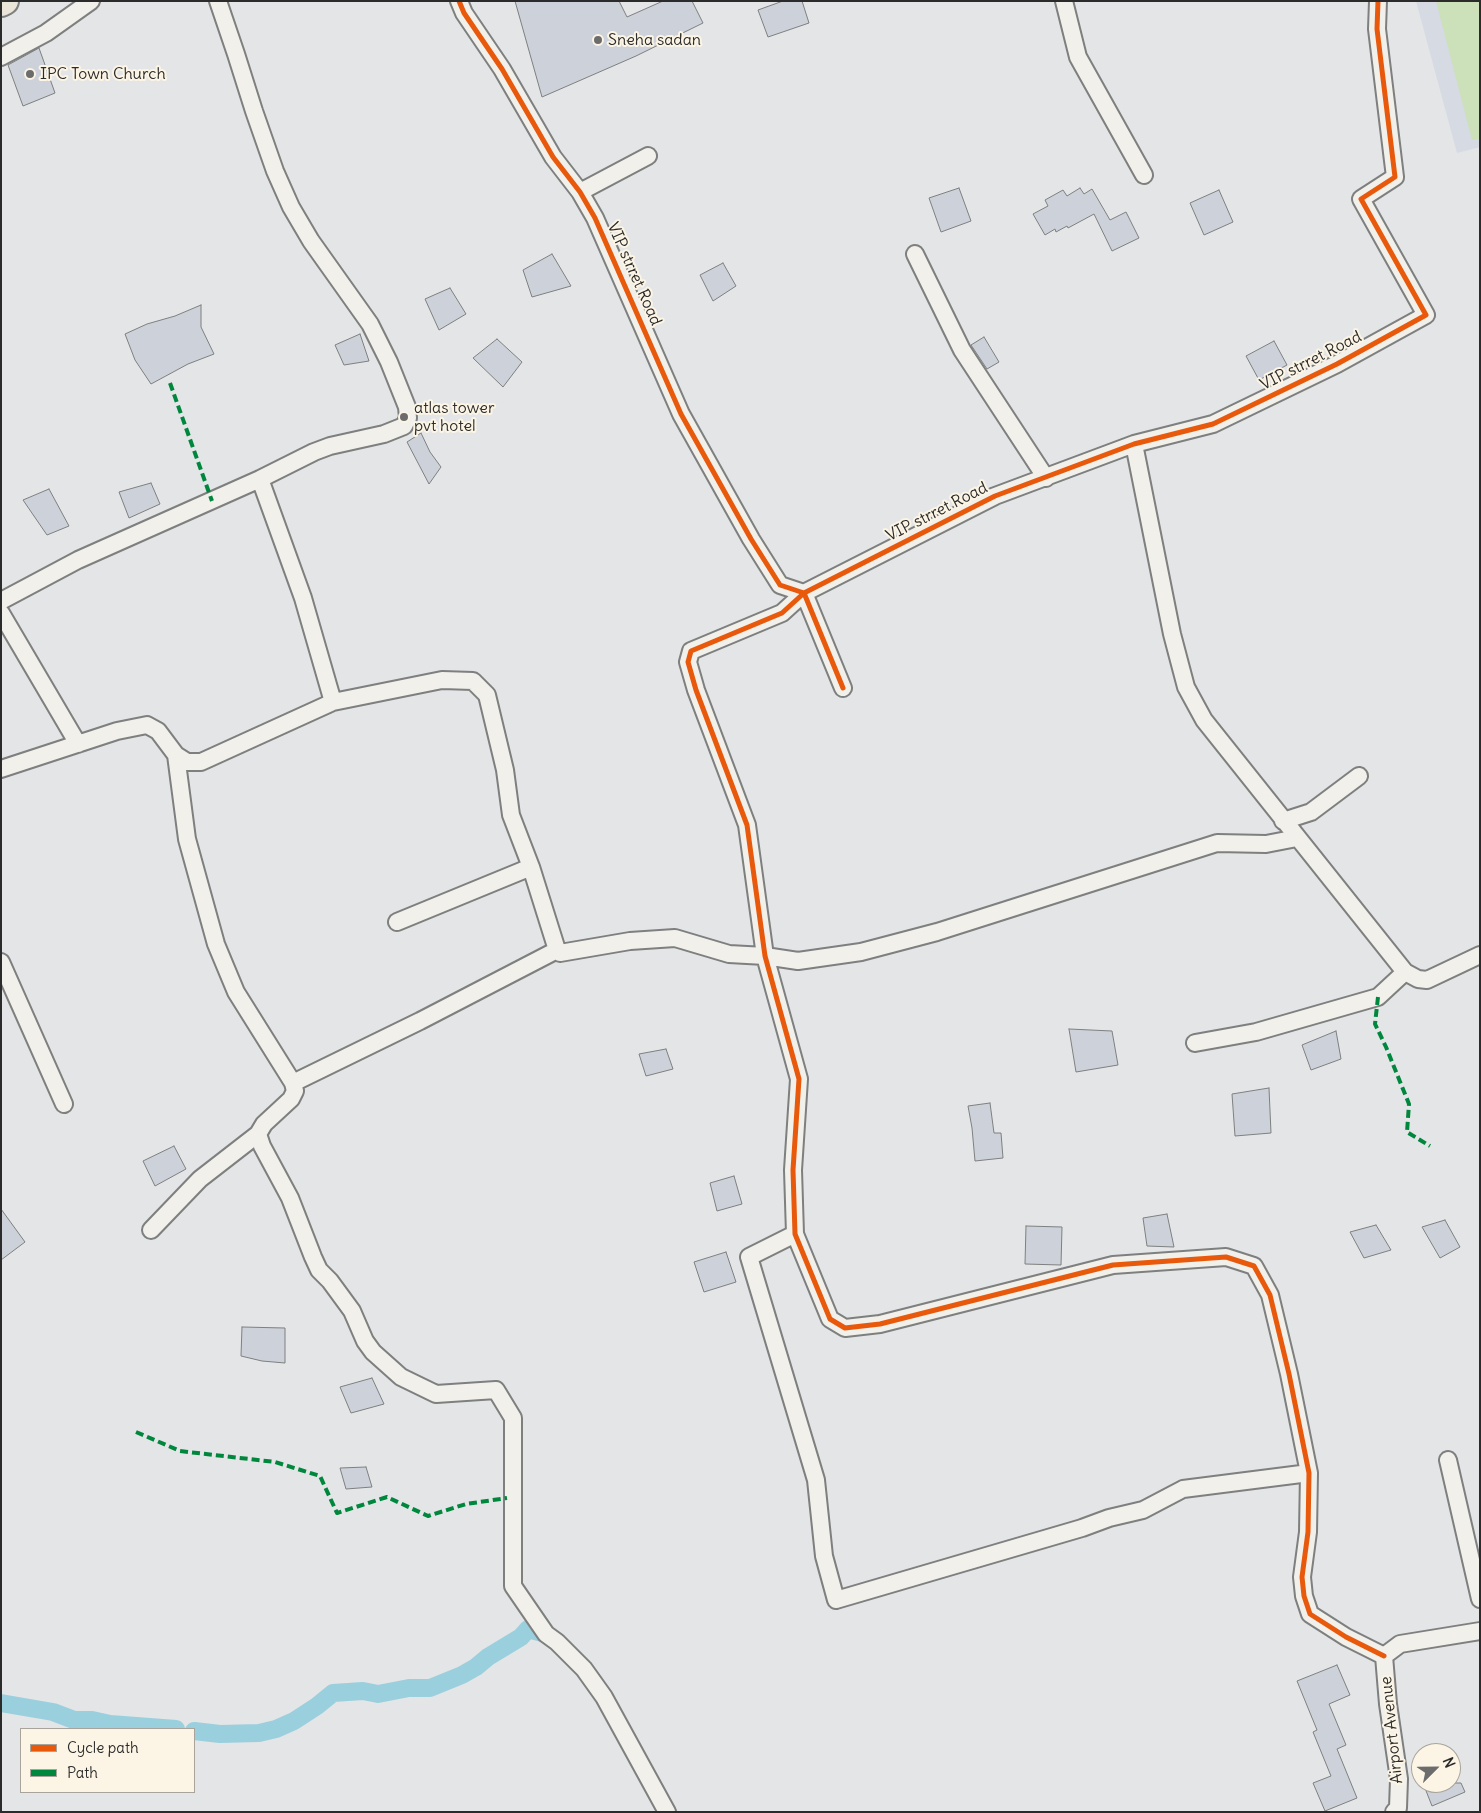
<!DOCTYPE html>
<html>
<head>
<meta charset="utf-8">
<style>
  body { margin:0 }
  #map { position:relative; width:1481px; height:1813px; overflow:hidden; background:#e4e5e6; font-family:Delius,sans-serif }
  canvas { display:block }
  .frame { position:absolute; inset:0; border:2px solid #2b2b2b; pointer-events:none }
  .legend { position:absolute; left:20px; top:1728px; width:175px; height:65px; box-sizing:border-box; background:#fcf5e5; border:1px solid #a8a49b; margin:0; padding:6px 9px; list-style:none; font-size:15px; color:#2b2b2b }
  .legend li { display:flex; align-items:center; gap:10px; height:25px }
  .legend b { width:25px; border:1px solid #a8a49b }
  .north { position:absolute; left:1411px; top:1743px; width:50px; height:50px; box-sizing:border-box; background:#fcf5e5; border:1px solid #a8a49b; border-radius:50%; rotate:67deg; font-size:14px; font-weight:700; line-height:20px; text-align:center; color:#2b2b2b }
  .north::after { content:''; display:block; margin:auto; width:18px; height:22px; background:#6c6c6c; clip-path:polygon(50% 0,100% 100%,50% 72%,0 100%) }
</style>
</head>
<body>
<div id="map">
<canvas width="1481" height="1813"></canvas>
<div class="frame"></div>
<ul class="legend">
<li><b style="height:6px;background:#e8590c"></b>Cycle path</li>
<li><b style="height:6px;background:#00873e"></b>Path</li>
</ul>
<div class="north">N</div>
</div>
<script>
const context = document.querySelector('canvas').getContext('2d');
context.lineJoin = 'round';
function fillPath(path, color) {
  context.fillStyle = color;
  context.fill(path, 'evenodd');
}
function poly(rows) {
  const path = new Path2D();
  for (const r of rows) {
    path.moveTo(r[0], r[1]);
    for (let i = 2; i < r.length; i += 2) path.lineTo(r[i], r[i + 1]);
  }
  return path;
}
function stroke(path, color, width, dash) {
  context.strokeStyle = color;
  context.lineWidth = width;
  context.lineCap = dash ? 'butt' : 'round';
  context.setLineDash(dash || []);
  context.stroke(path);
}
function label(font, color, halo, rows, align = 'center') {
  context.font = font + ' Delius,sans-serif';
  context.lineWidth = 4;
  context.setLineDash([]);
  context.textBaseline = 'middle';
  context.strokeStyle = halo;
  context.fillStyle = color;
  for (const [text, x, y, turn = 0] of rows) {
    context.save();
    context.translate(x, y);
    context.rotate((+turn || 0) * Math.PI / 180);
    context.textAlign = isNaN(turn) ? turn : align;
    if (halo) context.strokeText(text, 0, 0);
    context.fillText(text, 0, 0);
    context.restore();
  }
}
fillPath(poly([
  [1416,1,1480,1,1480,147,1457,153]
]), '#d6dae3');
fillPath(poly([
  [1436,1,1480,1,1480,139,1472,140]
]), '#cce0ba');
stroke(poly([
  [1,1703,53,1712,74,1720,92,1720,110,1724,176,1729],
  [194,1731,220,1734,259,1733,276,1729,294,1721,317,1706,333,1693,363,1691,378,1694,409,1688,430,1688,462,1675,476,1667,488,1657,521,1637,528,1629,546,1634]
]), '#9acfde', 18);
const building = poly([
  [515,1,619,1,627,17,663,1,692,1,703,23,636,56,542,97,515,1],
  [783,1,802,1,809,23,768,37,758,10,783,1],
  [39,48,55,93,23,106,8,65,39,48],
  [959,188,971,221,941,232,929,198,959,188],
  [1080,188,1084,194,1092,189,1110,220,1126,212,1139,238,1112,251,1094,214,1068,228,1067,226,1056,232,1055,229,1045,235,1033,214,1048,206,1045,200,1063,190,1067,196,1080,188],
  [1219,190,1233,222,1204,235,1190,203,1219,190],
  [552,254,571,286,532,297,523,270,552,254],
  [723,263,736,286,713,301,700,275,723,263],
  [450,288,466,314,439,330,425,299,450,288],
  [201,305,201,327,214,354,188,364,151,384,135,360,125,334,147,324,175,316,201,305],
  [360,334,369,361,344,365,335,345,360,334],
  [984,337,999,362,987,369,971,345,984,337],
  [497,339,522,362,503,387,473,358,497,339],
  [1274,341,1287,365,1259,380,1246,356,1274,341],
  [421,433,430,452,441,467,429,484,407,442,421,433],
  [151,483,160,504,129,518,119,492,151,483],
  [49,489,69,526,47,535,23,500,49,489],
  [1069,1029,1112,1031,1118,1065,1076,1072,1069,1029],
  [1336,1031,1341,1059,1311,1070,1302,1045,1336,1031],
  [666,1049,673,1069,646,1076,639,1054,666,1049],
  [1269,1088,1271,1133,1235,1136,1232,1094,1269,1088],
  [990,1103,994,1133,1001,1133,1003,1158,975,1161,972,1128,968,1106,990,1103],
  [174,1146,186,1169,155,1186,143,1161,174,1146],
  [734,1176,742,1204,717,1211,710,1183,734,1176],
  [1,1209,25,1242,1,1260,1,1209],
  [1167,1214,1174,1247,1147,1246,1143,1218,1167,1214],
  [1445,1220,1460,1247,1440,1258,1422,1227,1445,1220],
  [1376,1225,1391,1250,1364,1258,1350,1232,1376,1225],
  [1026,1226,1062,1227,1061,1265,1025,1264,1026,1226],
  [726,1252,736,1282,704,1292,694,1262,726,1252],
  [242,1327,285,1328,285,1363,262,1361,241,1356,242,1327],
  [372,1378,384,1404,351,1413,340,1387,372,1378],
  [366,1467,372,1487,346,1489,340,1468,366,1467],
  [1337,1665,1350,1695,1329,1704,1346,1745,1337,1749,1357,1798,1325,1811,1313,1783,1331,1776,1313,1732,1317,1730,1297,1681,1337,1665],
  [1423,1783,1461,1783,1465,1792,1432,1806,1423,1783]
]);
fillPath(building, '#cdd1d9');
stroke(building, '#7e7f7f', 1);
const minor = poly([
  [459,1,464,13,502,69,553,157,580,192,595,218,681,414,751,539,780,585,804,593,995,496,1134,444,1213,424,1337,364,1426,315,1361,199,1395,177,1377,29,1378,1],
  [1064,1,1078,57,1144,175],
  [1,57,46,33,91,1],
  [580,192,648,156],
  [915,254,962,350,1046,478],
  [1134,444,1172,634,1186,687,1204,720,1405,972,1418,979,1427,980,1480,955],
  [260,479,303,598,333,702],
  [1,601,78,560,260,479,314,452,330,446,384,434,404,426,408,418,407,407,389,362,370,324,311,241,291,207,275,171,254,111,236,54,218,1],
  [1,613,78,744],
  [843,688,804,593,782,613,691,651,688,662,696,690,747,825,765,956,799,1079,793,1170,795,1234,830,1319,845,1328,880,1324,1113,1265,1226,1257,1254,1266,1270,1295,1289,1374,1309,1473,1308,1532,1302,1577,1304,1596,1310,1614,1346,1637,1384,1656],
  [176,755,187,839,216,944,236,992,293,1083,295,1091,291,1099,264,1124,258,1134,262,1146,290,1198,313,1257,319,1270,330,1281,352,1311,365,1341,373,1352,401,1377,436,1394,496,1390,513,1418,513,1586,546,1634,557,1642,584,1669,604,1697,667,1812],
  [1,769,117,731,147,725,158,731,176,755,187,762,201,762,333,702,442,680,473,681,487,695,505,770,511,815,531,867,557,950,560,953,630,941,675,938,729,954,765,956,798,961,861,952,937,932,1217,843,1266,844,1297,838],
  [1283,821,1311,812,1359,776],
  [397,922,531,867],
  [1,962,64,1104],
  [1195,1043,1256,1032,1378,997,1405,972],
  [293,1083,420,1021,557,950],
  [151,1230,200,1179,258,1134],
  [795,1234,749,1257,816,1480,824,1556,836,1600,1082,1528,1109,1518,1143,1510,1183,1489,1309,1473],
  [1448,1460,1480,1599],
  [1394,1812,1398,1808,1399,1779,1388,1704,1384,1656,1400,1644,1480,1631]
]);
const trunk = poly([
  [1,3,5,1]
]);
stroke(minor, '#7e7f7f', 20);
stroke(trunk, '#7e7f7f', 30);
stroke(minor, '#f2f0eb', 16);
stroke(trunk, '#eae4d9', 26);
stroke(poly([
  [170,383,212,501],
  [1378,997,1375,1024,1386,1047,1409,1104,1407,1132,1430,1146],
  [136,1432,180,1451,275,1462,320,1476,337,1513,387,1497,428,1516,466,1504,507,1498]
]), '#00873e', 4, [8, 4]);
stroke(poly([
  [459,1,464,13,502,69,553,157,580,192,595,218,681,414,751,539,780,585,804,593,995,496,1134,444,1213,424,1337,364,1426,315,1361,199,1395,177,1377,29,1378,1],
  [843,688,804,593,782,613,691,651,688,662,696,690,747,825,765,956,799,1079,793,1170,795,1234,830,1319,845,1328,880,1324,1113,1265,1226,1257,1254,1266,1270,1295,1289,1374,1309,1473,1308,1532,1302,1577,1304,1596,1310,1614,1346,1637,1384,1656]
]), '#e8590c', 5);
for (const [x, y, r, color] of [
  [598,40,5,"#6c6c6c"],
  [30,74,5,"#6c6c6c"],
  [404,417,5,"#6c6c6c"]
]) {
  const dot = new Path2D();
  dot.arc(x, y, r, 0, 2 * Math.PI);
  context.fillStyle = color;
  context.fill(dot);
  stroke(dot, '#fcf5e5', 2);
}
label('16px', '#2b2b2b', '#fcf5e5', [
  ["Sneha sadan",608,40],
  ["IPC Town Church",40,74],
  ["atlas tower",414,408],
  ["pvt hotel",414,426]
], 'left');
label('16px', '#2b2b2b', '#fcf5e5', [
  ["VIP strret Road",634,274,66],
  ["VIP strret Road",1311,361,-27],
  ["VIP strret Road",937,512,-27],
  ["Airport Avenue",1392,1730,-96]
]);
</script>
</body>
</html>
